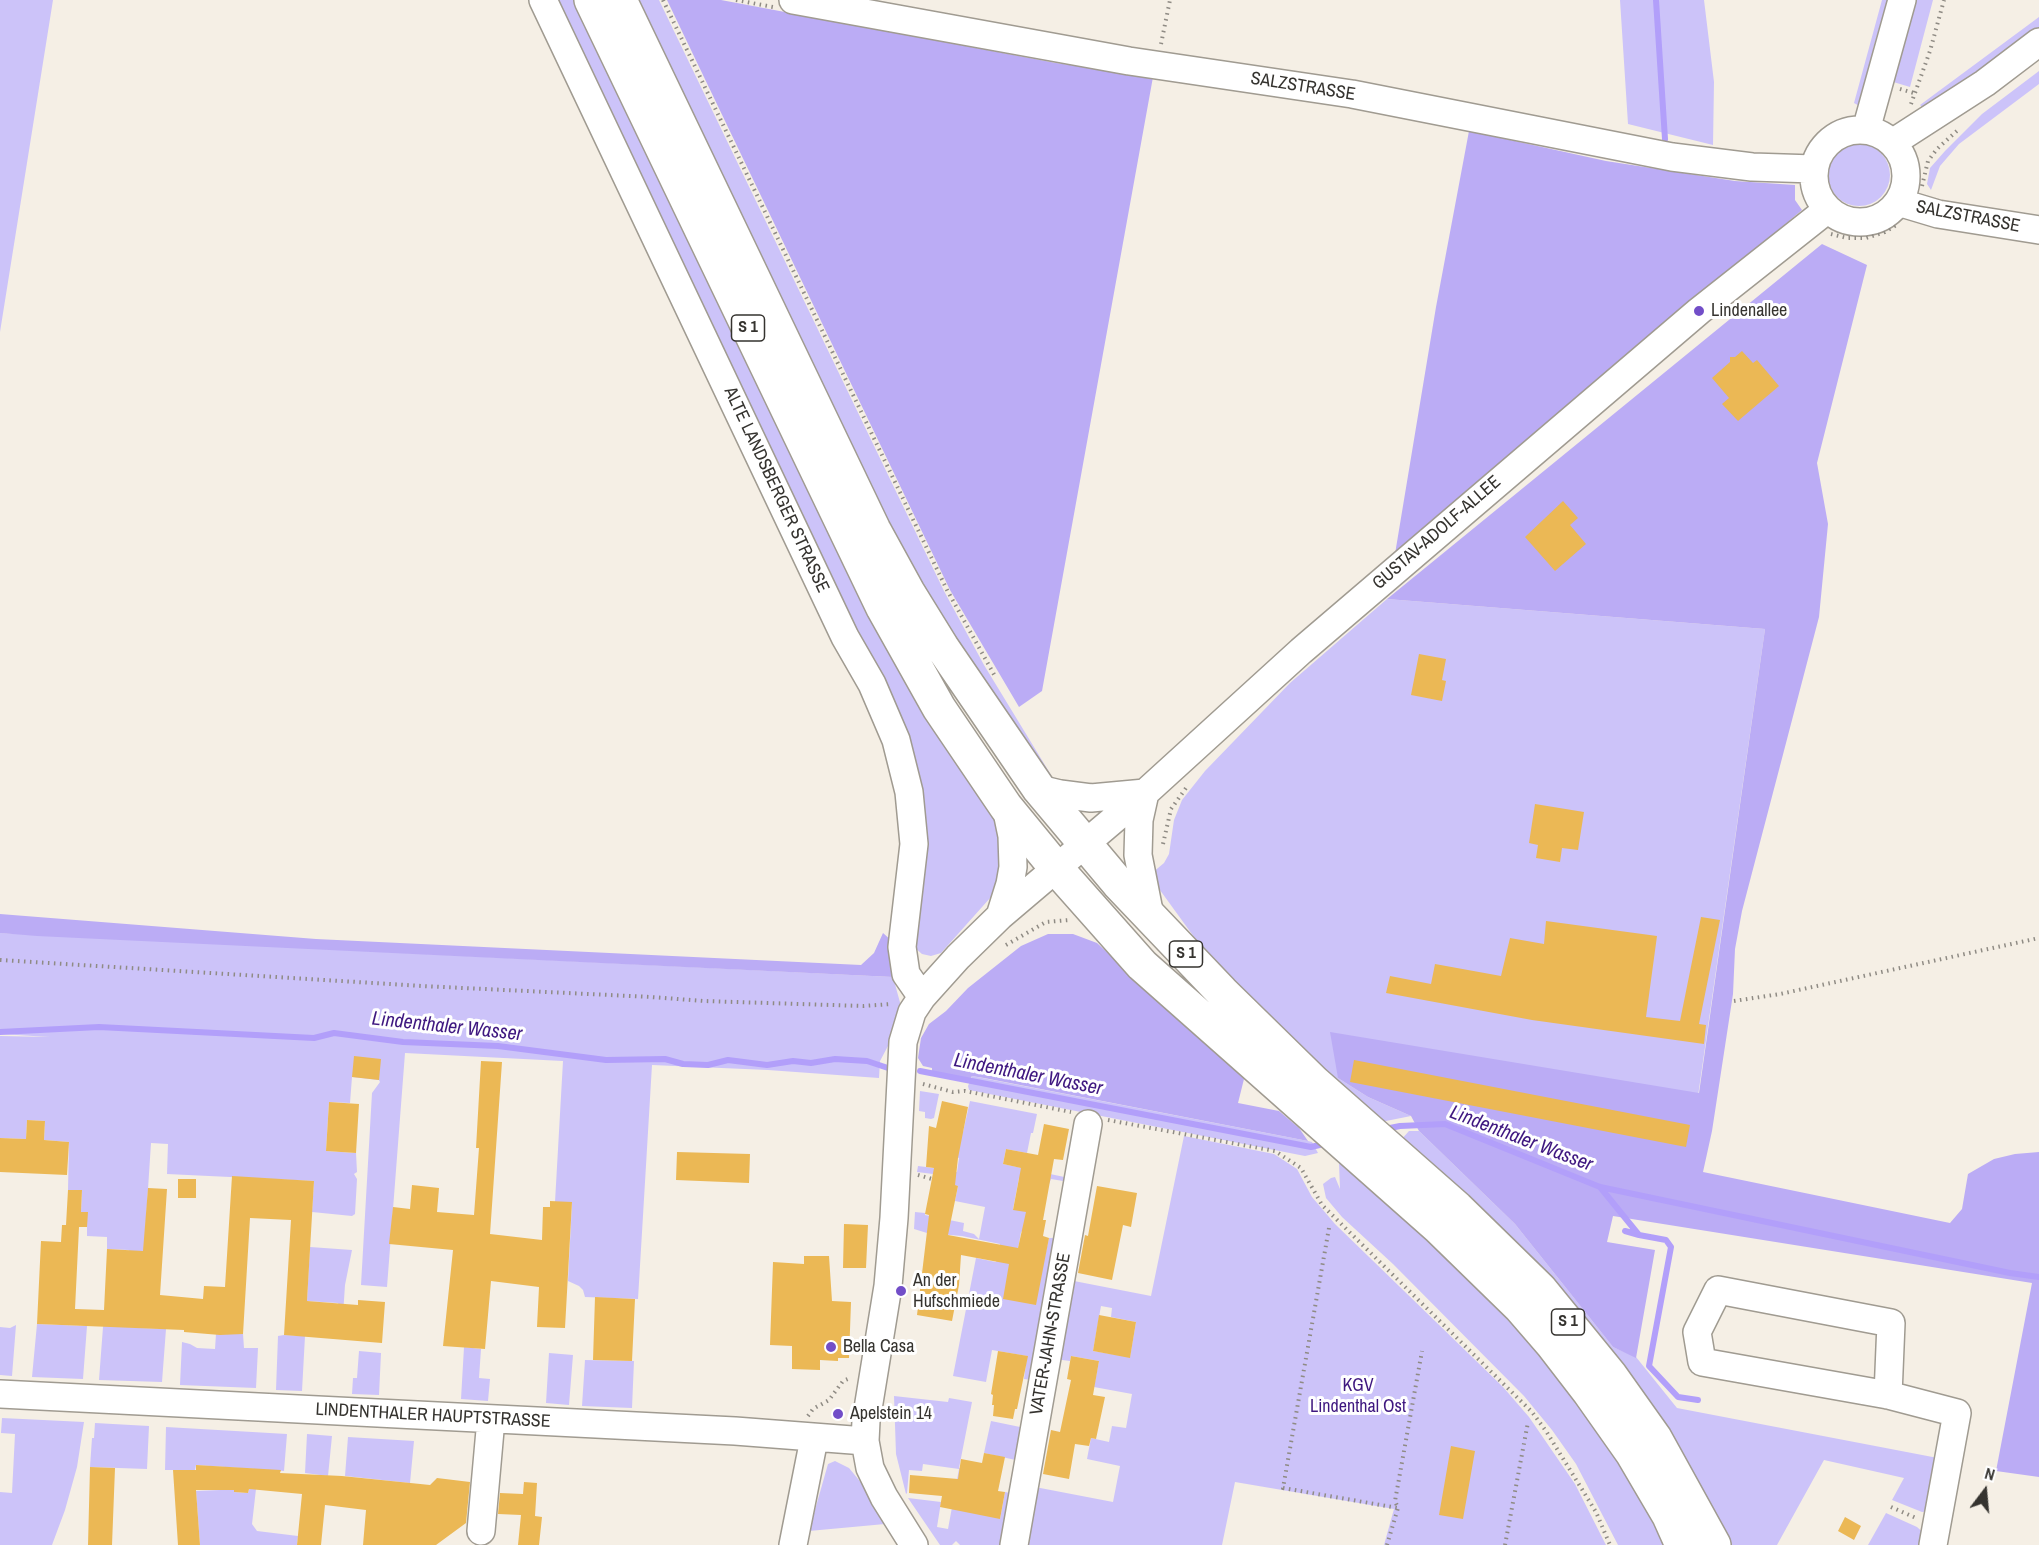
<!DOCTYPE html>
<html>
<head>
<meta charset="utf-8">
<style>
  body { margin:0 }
  #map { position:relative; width:2039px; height:1545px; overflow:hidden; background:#f5efe5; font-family:"Archivo Narrow",sans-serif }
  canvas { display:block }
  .north { position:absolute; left:1955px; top:1461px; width:60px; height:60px; -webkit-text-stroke:4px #fff; paint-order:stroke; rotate:16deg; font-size:16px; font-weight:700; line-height:24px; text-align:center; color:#35332f }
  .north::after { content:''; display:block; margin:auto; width:21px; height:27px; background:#35332f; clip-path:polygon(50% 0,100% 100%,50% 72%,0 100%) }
</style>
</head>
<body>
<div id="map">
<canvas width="2039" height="1545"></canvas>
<div class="north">N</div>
</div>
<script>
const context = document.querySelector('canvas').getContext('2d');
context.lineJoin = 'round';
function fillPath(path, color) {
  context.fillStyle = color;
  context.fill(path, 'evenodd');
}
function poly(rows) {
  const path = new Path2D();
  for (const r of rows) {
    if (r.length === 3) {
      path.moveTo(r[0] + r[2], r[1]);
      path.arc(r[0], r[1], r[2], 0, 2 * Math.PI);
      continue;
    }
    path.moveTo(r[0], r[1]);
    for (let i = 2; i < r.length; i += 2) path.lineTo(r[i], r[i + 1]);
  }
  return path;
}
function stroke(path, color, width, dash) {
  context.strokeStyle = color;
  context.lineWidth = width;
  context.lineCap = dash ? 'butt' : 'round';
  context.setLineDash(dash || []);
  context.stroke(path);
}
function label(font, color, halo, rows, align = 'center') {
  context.font = font + ' "Archivo Narrow",sans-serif';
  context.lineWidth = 6;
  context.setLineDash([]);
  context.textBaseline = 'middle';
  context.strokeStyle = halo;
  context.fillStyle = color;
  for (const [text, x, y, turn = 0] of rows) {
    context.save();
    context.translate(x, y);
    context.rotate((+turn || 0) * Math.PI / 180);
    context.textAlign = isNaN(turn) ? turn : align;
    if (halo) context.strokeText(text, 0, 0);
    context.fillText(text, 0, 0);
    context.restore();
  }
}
fillPath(poly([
  [0,0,53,0,0,332],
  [556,0,582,0,927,719,999,828,1006,845,999,888,941,953,931,956,922,954,914,947,917,872,925,817,918,799],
  [633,0,659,0,944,591,984,665,1051,775,1048,776,915,581],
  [1620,0,1704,0,1714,82,1713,145,1628,124],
  [1882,0,1894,0,1888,20,1880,25,1873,49,1877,60,1863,108,1854,103],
  [1911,0,1933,0,1910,87,1890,81],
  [2039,17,2039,27,1926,111,1920,105],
  [2039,71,2039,84,1959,144,1940,166,1931,190,1927,184,1930,168,1945,151,1982,114],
  [1859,175,31],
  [1387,599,1765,629,1698,1096,1338,1078,1368,1097,1411,1116,1376,1123,1218,970,1157,886,1152,873,1164,863,1169,854,1174,820,1182,800,1205,771,1290,683],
  [0,933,893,977,901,1006,888,1046,880,1061,879,1078,768,1070,652,1065,638,1299,585,1297,583,1290,579,1286,568,1281,572,1203,555,1202,563,1061,405,1053,387,1287,361,1285,372,1093,380,1082,379,1080,352,1077,350,1103,329,1102,326,1151,356,1153,357,1172,354,1174,357,1179,355,1214,352,1216,312,1212,314,1181,167,1174,168,1144,151,1143,139,1328,166,1329,162,1382,99,1380,103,1327,129,1250,107,1249,107,1237,87,1236,87,1212,81,1212,82,1190,68,1190,69,1142,44,1140,45,1121,27,1120,26,1139,0,1138,0,1036,50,1037,0,1034],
  [972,1076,1308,1141,1312,1142,1318,1153,1305,1156,969,1090,968,1086],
  [920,1091,939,1094,934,1118,931,1119,925,1118,925,1112,919,1111],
  [970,1101,1037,1114,1033,1133,1031,1133,1027,1153,1006,1149,1003,1164,1069,1178,1069,1182,1051,1179,1049,1184,1019,1178,1013,1209,1044,1215,1021,1232,1016,1260,1043,1265,1049,1238,1057,1238,1032,1380,1024,1379,1027,1356,992,1350,986,1382,953,1376,976,1258,996,1262,1000,1244,962,1236,927,1233,914,1229,915,1212,925,1213,925,1215,964,1223,963,1231,974,1234,979,1239,985,1207,955,1201,958,1186,951,1185,933,1174,917,1172,918,1166,926,1167,957,1172,959,1158,950,1156,955,1131,963,1132],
  [1409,1131,1419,1131,1515,1224,1613,1347,1636,1357,1677,1408,1943,1459,1929,1511,1922,1512,1892,1500,1904,1478,1824,1460,1777,1545,1730,1545,1400,1141],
  [1184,1136,1274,1154,1297,1169,1312,1197,1335,1224,1503,1387,1529,1417,1575,1484,1606,1545,1384,1545,1394,1509,1235,1482,1222,1545,1024,1545,1035,1487,1113,1502,1120,1466,1087,1459,1091,1438,1109,1442,1112,1426,1126,1428,1132,1394,1094,1387,1099,1361,1071,1356,1070,1361,1055,1359,1074,1281,1151,1296],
  [1101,1306,1112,1308,1111,1317,1136,1322,1130,1357,1093,1351],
  [1325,1149,1424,1228,1572,1385,1672,1545,1618,1545,1576,1464,1552,1430,1524,1396,1393,1264,1342,1217,1326,1198,1323,1184,1331,1178,1335,1177,1340,1189,1339,1163],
  [310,1247,352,1250,345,1285,343,1315,338,1303,307,1301],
  [37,1324,87,1326,83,1379,32,1377],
  [16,1325,12,1376,0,1375,0,1327,10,1328],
  [216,1334,243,1334,244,1348,258,1348,256,1388,180,1385,182,1342,190,1344,197,1348,215,1349],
  [284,1335,305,1336,302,1391,276,1390,278,1336],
  [464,1347,481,1349,479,1378,490,1379,488,1401,461,1399],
  [359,1351,381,1353,379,1395,352,1394,353,1378,357,1378],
  [549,1353,573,1355,569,1405,546,1403],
  [585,1360,634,1361,632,1408,582,1406],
  [894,1396,948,1402,949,1398,972,1402,959,1468,981,1472,1000,1519,1005,1492,1015,1494,1006,1545,960,1545,956,1541,952,1545,940,1545,908,1498,941,1502,937,1527,948,1529,959,1469,923,1464,922,1471,909,1470,907,1493,906,1494,896,1454],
  [2,1418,84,1422,77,1467,65,1510,52,1545,0,1545,0,1492,12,1493,15,1434,1,1433],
  [991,1421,1025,1428,1020,1461,984,1453],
  [95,1423,149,1426,147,1469,90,1467,92,1438,94,1438],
  [166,1427,287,1434,284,1471,196,1465,195,1470,165,1470],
  [307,1434,332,1436,328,1476,305,1473],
  [348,1437,414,1441,410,1483,345,1476],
  [835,1461,849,1468,863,1485,885,1524,809,1531,828,1464],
  [234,1487,234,1492,248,1493,249,1489,256,1489,252,1524,257,1531,298,1536,297,1545,200,1545,196,1491,220,1490],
  [1886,1513,1917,1527,1926,1535,1928,1545,1868,1545]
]), '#ccc3f9');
fillPath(poly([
  [667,0,721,0,1056,63,1153,77,1042,691,1019,707,950,590],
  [1469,131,1606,161,1735,181,1795,185,1795,200,1802,210,1395,554,1436,307],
  [1822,244,1867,265,1817,463,1828,524,1819,617,1742,911,1735,949,1733,994,1712,1131,1703,1172,1950,1223,1962,1209,1968,1174,1994,1159,2015,1154,2039,1152,2039,1477,1996,1471,2032,1283,1613,1216,1607,1242,1655,1250,1636,1358,1613,1347,1515,1224,1419,1131,1411,1116,1368,1097,1338,1078,1330,1032,1699,1093,1765,629,1387,599],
  [0,914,316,939,861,965,874,953,883,933,893,942,893,977,37,936,0,933],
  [1048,934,1073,934,1097,943,1244,1079,1238,1103,1279,1111,1299,1128,1308,1141,984,1078,972,1076,970,1079,932,1071,932,1068,923,1066,918,1058,921,1038,929,1024,946,1011,968,988,1021,946]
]), '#bbacf5');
stroke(poly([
  [1656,0,1665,139],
  [0,1032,99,1027,314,1038,334,1033,403,1042,498,1046,606,1060,665,1059,683,1064,708,1065,728,1060,767,1065,793,1061,811,1063,835,1059,867,1061,888,1068],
  [920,1071,1311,1147,1328,1143],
  [1385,1129,1400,1126,1445,1124,1600,1187,2010,1273,2039,1277],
  [1600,1187,1639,1235,1666,1240,1671,1247,1649,1366,1678,1397,1698,1400],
  [1625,1231,1639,1235]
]), '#b29ffa', 6);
fillPath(poly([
  [1742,351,1753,363,1757,360,1779,386,1738,421,1722,404,1729,398,1712,378,1730,362,1730,357,1735,357],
  [1563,501,1578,518,1570,525,1586,544,1555,571,1525,537],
  [1419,654,1446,659,1442,680,1446,681,1442,701,1411,695],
  [1535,804,1584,812,1578,850,1562,848,1560,862,1536,858,1538,845,1529,843],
  [1701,917,1720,920,1699,1024,1706,1025,1704,1044,1532,1020,1386,993,1390,976,1431,984,1435,964,1501,976,1510,938,1544,944,1546,921,1657,936,1646,1017,1680,1021],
  [354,1056,381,1059,379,1080,352,1077],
  [1354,1060,1690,1125,1686,1147,1350,1082],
  [481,1061,502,1062,490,1234,542,1240,543,1207,550,1207,550,1201,572,1202,565,1328,537,1327,539,1287,491,1281,485,1349,443,1346,453,1250,389,1244,393,1207,410,1209,412,1185,439,1188,437,1212,474,1215,479,1148,476,1148],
  [942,1101,968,1107,958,1158,955,1185,958,1186,948,1235,1018,1248,1026,1212,1013,1210,1021,1168,1003,1164,1006,1149,1038,1155,1044,1124,1069,1129,1063,1160,1054,1159,1043,1220,1046,1220,1043,1236,1049,1238,1036,1305,1003,1299,1009,1264,961,1255,959,1285,952,1321,917,1315,929,1215,925,1214,934,1168,926,1167,929,1126,936,1128],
  [329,1102,359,1104,356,1153,326,1151],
  [27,1120,45,1121,44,1140,69,1142,67,1175,0,1172,0,1138,26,1139],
  [677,1152,750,1154,749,1183,676,1180],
  [232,1176,314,1181,307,1301,358,1305,358,1300,385,1302,382,1343,284,1335,291,1220,250,1218,243,1334,220,1335,184,1332,184,1330,37,1324,41,1241,61,1242,62,1225,66,1225,68,1190,82,1190,81,1212,88,1212,87,1227,79,1227,75,1309,104,1310,107,1249,143,1251,148,1188,167,1189,160,1295,203,1299,204,1286,225,1287],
  [178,1179,196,1179,196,1198,178,1198],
  [1097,1186,1137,1193,1131,1227,1123,1225,1112,1280,1078,1273,1085,1235,1088,1236],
  [844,1224,868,1225,866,1268,843,1268],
  [804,1256,829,1256,832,1301,851,1302,849,1358,838,1358,838,1361,820,1360,820,1370,792,1369,792,1346,770,1345,773,1262,804,1264],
  [595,1297,635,1299,632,1361,593,1360],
  [1099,1315,1136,1322,1130,1358,1093,1351],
  [998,1351,1028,1356,1017,1409,1015,1409,1013,1419,993,1416,994,1405,992,1405,993,1395,991,1394],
  [1071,1356,1099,1361,1093,1395,1105,1397,1096,1439,1091,1438,1089,1446,1075,1444,1069,1479,1043,1474,1051,1430,1060,1432,1071,1380,1067,1379],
  [1451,1446,1475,1451,1463,1519,1439,1515],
  [984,1453,1005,1457,998,1491,1005,1492,1000,1519,940,1507,942,1496,909,1493,910,1475,958,1479,961,1459,982,1463],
  [196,1465,281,1470,280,1473,342,1476,430,1485,437,1478,470,1482,466,1523,436,1545,363,1545,366,1510,325,1505,321,1545,297,1545,302,1494,249,1489,248,1493,234,1492,234,1490,196,1490,200,1545,178,1545,173,1470,196,1470],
  [90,1467,115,1468,112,1545,88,1545],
  [524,1482,537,1483,535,1516,542,1517,539,1545,518,1545,521,1515,498,1514,500,1493,523,1494],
  [1845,1517,1861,1526,1854,1540,1838,1531]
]), '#ebb855');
const minor = poly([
  [543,0,845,637,872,684,896,740,909,792,914,844,902,947,906,974,922,997],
  [793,0,1129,61,1352,94,1672,157,1752,167,1814,169],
  [1866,130,1902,0],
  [1860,176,46],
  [1892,143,1985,83,2039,42],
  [1898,202,1938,214,2039,230],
  [1039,789,1060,794,1091,798,1145,793],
  [1145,793,1139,820,1138,855,1150,916],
  [1000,916,1010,884,1013,867,1012,836,1006,807],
  [0,1394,735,1431,865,1441],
  [1888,1395,1891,1323,1718,1290,1697,1332,1702,1362,1888,1395,1957,1413,1933,1545],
  [481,1531,491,1419],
  [793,1545,814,1439],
  [914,1545,884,1497,870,1468,865,1441,866,1421,888,1286,894,1218,903,1042,912,1012,922,997,958,957,1000,916,1145,793,1301,651,1699,311,1828,209],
  [1014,1545,1088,1124]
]);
const major = poly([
  [591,0,883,608,939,708,1006,807,1056,868,1142,965,1439,1228,1520,1307,1552,1344,1589,1392,1632,1453,1669,1516,1682,1545],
  [620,0,874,530,908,592,942,647,1039,789,1118,883,1222,992,1315,1083,1457,1208,1540,1289,1611,1376,1655,1438,1714,1545]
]);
stroke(minor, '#a09b91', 30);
stroke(major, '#a09b91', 36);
stroke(poly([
  [663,0,947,590,996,678],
  [736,0,773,7],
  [1161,44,1170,0],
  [1900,89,1914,93],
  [1911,104,1930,51,1944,0],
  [1922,186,1928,161,1937,149,1959,129],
  [1831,234,1847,238,1866,238,1885,232,1898,224],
  [1163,844,1171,809,1186,788],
  [1006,945,1046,922,1070,920],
  [0,960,422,986,651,997,704,1001,863,1006,892,1004],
  [1734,1001,1780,994,2039,938],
  [923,1084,953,1092,965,1091,1071,1112],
  [1108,1120,1275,1151,1301,1168,1322,1205,1532,1412,1546,1431,1596,1512,1610,1545],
  [918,1175,932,1179],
  [1329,1228,1283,1488,1398,1508],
  [808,1416,813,1409,829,1400,843,1381,850,1378],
  [1891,1507,1916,1518],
  [1387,1545,1398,1508,1395,1501,1422,1351],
  [1505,1545,1528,1422]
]), '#8f8b84', 4, [1.5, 4.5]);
stroke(minor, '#fff', 27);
stroke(major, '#fff', 33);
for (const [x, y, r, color] of [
  [1699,311,6,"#724ec8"],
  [901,1291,6,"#724ec8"],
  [831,1347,6,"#724ec8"],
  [838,1414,6,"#724ec8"]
]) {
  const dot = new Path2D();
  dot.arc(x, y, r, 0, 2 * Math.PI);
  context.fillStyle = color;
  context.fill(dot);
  stroke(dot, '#fff', 2);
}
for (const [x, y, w] of [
  [748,328,33],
  [1186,954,33],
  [1568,1322,33]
]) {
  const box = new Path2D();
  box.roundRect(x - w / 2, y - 13, w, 26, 4.5);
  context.fillStyle = '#fff';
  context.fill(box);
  stroke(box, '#35332f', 1.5);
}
label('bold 16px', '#35332f', null, [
  ["S 1",748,328],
  ["S 1",1186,954],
  ["S 1",1568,1322]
]);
label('18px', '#35332f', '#fff', [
  ["SALZSTRASSE",1303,87,9],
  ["SALZSTRASSE",1968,217,11],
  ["ALTE LANDSBERGER STRASSE",776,490,65],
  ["GUSTAV-ADOLF-ALLEE",1437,533,-41],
  ["VATER-JAHN-STRASSE",1051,1334,-80],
  ["LINDENTHALER HAUPTSTRASSE",433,1416,3]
]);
label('18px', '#35332f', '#fff', [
  ["Lindenallee",1711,311],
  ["An der",913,1281],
  ["Hufschmiede",913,1302],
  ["Bella Casa",843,1347],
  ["Apelstein 14",850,1414]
], 'left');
label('18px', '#3e177f', '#fff', [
  ["KGV",1358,1386],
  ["Lindenthal Ost",1358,1407]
]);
label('italic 20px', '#3f1880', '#fff', [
  ["Lindenthaler Wasser",447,1027,6],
  ["Lindenthaler Wasser",1028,1075,11],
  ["Lindenthaler Wasser",1521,1139,21]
]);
</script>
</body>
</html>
